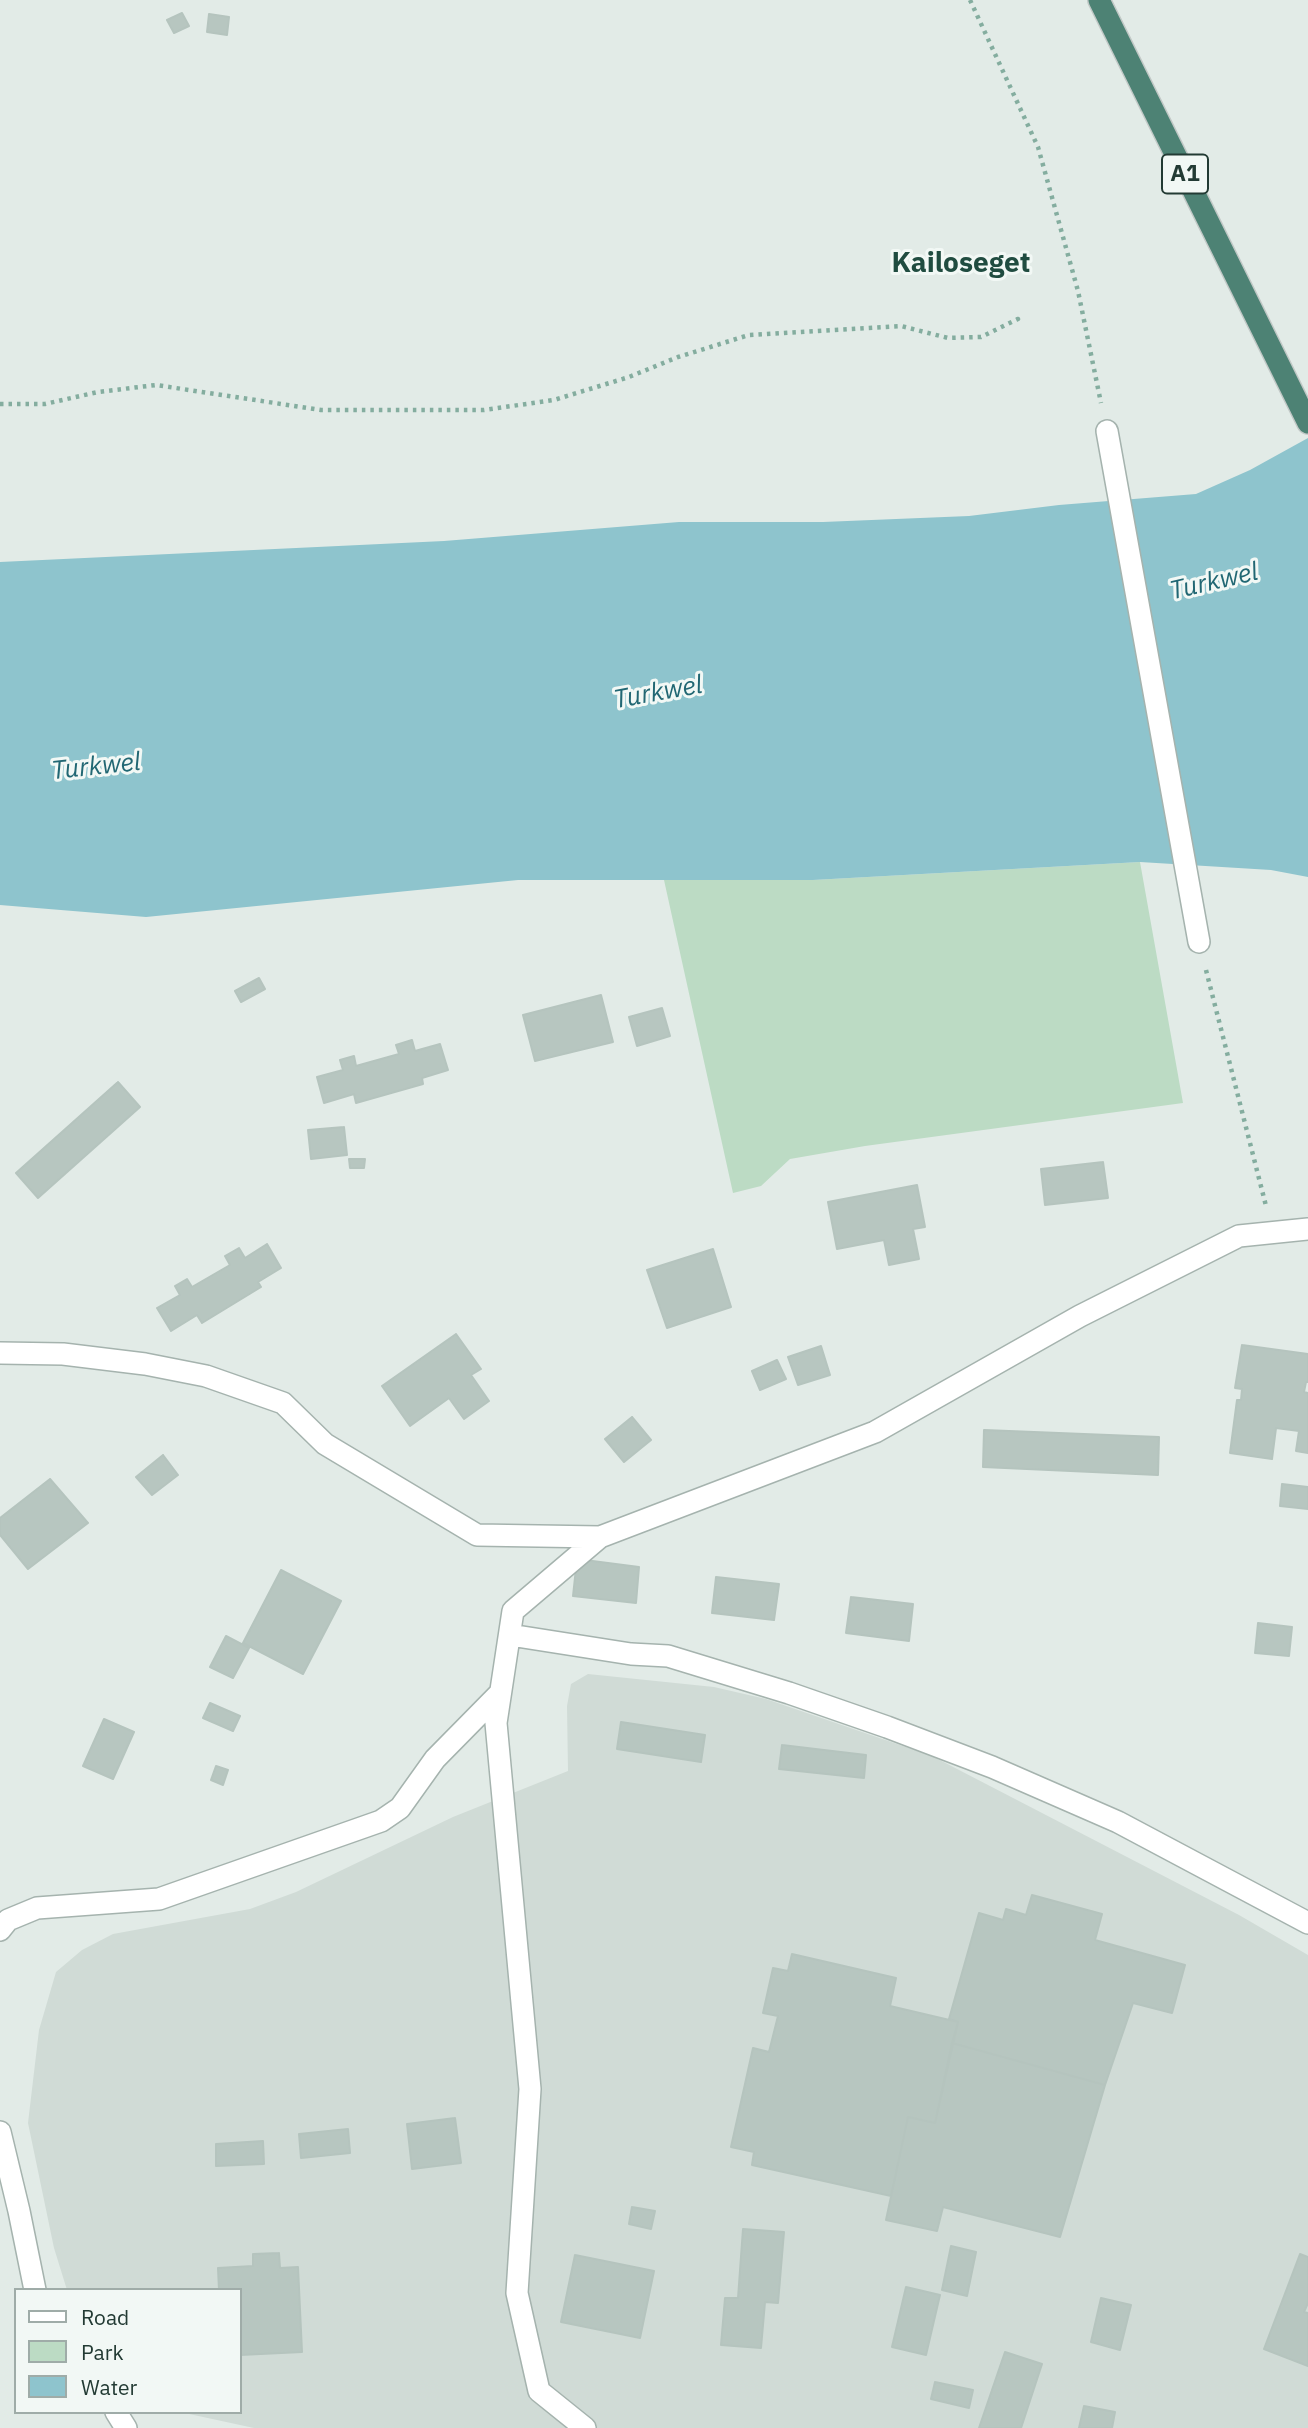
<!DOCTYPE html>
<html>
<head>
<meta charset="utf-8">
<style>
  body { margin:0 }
  #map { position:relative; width:1308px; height:2428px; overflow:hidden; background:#e2ebe7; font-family:"IBM Plex Sans",sans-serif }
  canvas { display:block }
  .legend { position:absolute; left:14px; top:2288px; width:228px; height:126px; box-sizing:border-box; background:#f2f8f5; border:2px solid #9faca8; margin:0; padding:9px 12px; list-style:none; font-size:21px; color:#233b34 }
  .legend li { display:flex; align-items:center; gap:14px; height:35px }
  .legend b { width:35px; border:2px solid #9faca8 }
</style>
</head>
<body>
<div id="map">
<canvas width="1308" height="2428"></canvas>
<ul class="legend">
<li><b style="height:9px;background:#fff"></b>Road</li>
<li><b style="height:19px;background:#bcdbc4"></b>Park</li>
<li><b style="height:19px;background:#8ec4cd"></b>Water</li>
</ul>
</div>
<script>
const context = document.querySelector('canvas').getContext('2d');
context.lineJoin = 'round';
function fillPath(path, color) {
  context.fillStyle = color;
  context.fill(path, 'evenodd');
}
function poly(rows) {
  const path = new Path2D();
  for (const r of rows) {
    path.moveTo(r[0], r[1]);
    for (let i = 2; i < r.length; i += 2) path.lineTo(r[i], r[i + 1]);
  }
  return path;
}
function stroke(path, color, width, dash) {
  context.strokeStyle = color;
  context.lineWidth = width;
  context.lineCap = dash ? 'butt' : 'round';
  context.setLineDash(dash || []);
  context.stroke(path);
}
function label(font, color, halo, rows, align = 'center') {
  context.font = font + ' "IBM Plex Sans",sans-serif';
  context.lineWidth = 6;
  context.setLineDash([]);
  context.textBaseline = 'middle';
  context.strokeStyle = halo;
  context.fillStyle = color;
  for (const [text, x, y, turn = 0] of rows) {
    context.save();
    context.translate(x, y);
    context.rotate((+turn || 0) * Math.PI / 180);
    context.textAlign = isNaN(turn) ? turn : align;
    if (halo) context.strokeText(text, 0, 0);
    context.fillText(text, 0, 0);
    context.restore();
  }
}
fillPath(poly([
  [588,1674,714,1687,766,1699,932,1756,1239,1915,1308,1955,1308,2428,254,2428,180,2412,240,2412,240,2290,67,2290,54,2248,28,2123,39,2030,56,1972,82,1950,113,1934,250,1909,296,1892,453,1817,568,1771,567,1706,571,1684]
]), '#d0dbd6');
fillPath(poly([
  [1140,862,1183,1103,865,1146,790,1159,761,1186,733,1193,664,880,813,880]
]), '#bcdbc4');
fillPath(poly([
  [1308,438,1308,877,1271,870,1140,862,813,880,518,880,146,917,0,905,0,562,444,541,679,522,823,522,969,516,1059,505,1196,494,1250,470]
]), '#8ec4cd');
const building = poly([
  [182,13,189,26,174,33,167,20,182,13],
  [209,14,229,17,227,35,207,32,209,14],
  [259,978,265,989,241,1002,235,991,259,978],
  [601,995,613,1042,535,1061,523,1015,601,995],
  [662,1008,670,1036,637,1046,629,1017,662,1008],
  [412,1040,415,1051,440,1044,448,1070,422,1078,423,1084,356,1103,354,1094,324,1103,317,1077,343,1070,340,1060,354,1056,356,1066,399,1054,396,1045,412,1040],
  [118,1082,140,1107,38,1198,16,1173,118,1082],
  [344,1127,347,1155,311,1159,308,1130,344,1127],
  [349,1159,365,1159,364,1168,350,1168,349,1159],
  [1103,1162,1108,1198,1045,1205,1041,1169,1103,1162],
  [917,1185,925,1227,913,1229,919,1259,889,1265,884,1240,837,1249,828,1202,917,1185],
  [267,1244,281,1268,258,1282,261,1287,202,1323,197,1315,171,1331,157,1308,180,1295,175,1286,187,1279,192,1287,230,1265,225,1256,239,1248,245,1258,267,1244],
  [713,1249,731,1307,667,1328,647,1270,713,1249],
  [456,1334,481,1369,471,1375,489,1401,464,1419,449,1398,410,1426,382,1386,456,1334],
  [1242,1345,1308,1354,1308,1382,1306,1382,1304,1392,1308,1393,1308,1453,1296,1451,1299,1431,1276,1428,1272,1459,1230,1453,1237,1400,1241,1400,1242,1389,1235,1388,1242,1345],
  [821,1346,830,1375,798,1385,788,1357,821,1346],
  [777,1360,786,1379,760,1390,752,1371,777,1360],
  [632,1417,651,1440,624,1462,605,1439,632,1417],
  [984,1430,1159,1437,1158,1475,983,1467,984,1430],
  [163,1455,178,1475,152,1495,136,1477,163,1455],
  [50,1479,88,1523,28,1569,0,1535,0,1518,50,1479],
  [1282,1484,1308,1487,1308,1509,1280,1506,1282,1484],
  [577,1559,639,1567,636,1603,573,1596,577,1559],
  [281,1570,341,1601,303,1674,243,1643,281,1570],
  [716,1577,779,1584,774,1620,712,1613,716,1577],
  [851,1597,913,1604,909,1641,846,1633,851,1597],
  [1258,1623,1292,1627,1289,1656,1255,1653,1258,1623],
  [226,1636,249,1648,233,1678,210,1667,226,1636],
  [210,1703,240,1716,233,1731,203,1718,210,1703],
  [104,1719,134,1732,113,1779,83,1766,104,1719],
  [621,1722,705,1735,701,1762,617,1749,621,1722],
  [782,1745,866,1755,864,1778,779,1769,782,1745],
  [216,1766,228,1770,223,1785,211,1780,216,1766],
  [1032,1895,1102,1914,1095,1940,1185,1965,1172,2013,1133,2003,1105,2085,952,2043,958,2022,949,2019,979,1913,1003,1920,1006,1909,1026,1915,1032,1895],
  [792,1954,896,1978,890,2006,958,2022,935,2123,908,2117,891,2196,752,2165,754,2152,731,2147,753,2048,769,2052,778,2016,763,2013,773,1968,788,1971,792,1954],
  [952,2043,1105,2085,1060,2237,943,2207,937,2231,886,2220,908,2117,935,2123,952,2043],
  [455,2118,461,2163,412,2169,407,2124,455,2118],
  [348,2129,350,2153,301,2158,299,2134,348,2129],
  [263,2141,264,2164,216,2166,216,2144,263,2141],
  [632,2207,655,2211,651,2229,629,2224,632,2207],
  [743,2229,784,2232,778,2303,765,2302,761,2348,721,2345,725,2298,738,2298,743,2229],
  [951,2246,976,2252,967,2296,942,2290,951,2246],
  [279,2253,280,2268,298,2267,302,2352,240,2355,240,2290,219,2290,218,2268,253,2266,253,2254,279,2253],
  [1300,2254,1308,2257,1308,2303,1304,2312,1308,2313,1308,2366,1264,2349,1300,2254],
  [575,2255,654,2271,640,2338,561,2322,575,2255],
  [906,2287,940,2295,926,2355,892,2347,906,2287],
  [1101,2298,1131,2305,1120,2350,1091,2342,1101,2298],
  [1005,2352,1042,2364,1021,2428,979,2428,1005,2352],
  [935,2382,973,2390,969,2408,931,2399,935,2382],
  [1084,2406,1115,2412,1112,2428,1079,2428,1084,2406]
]);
fillPath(building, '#b7c6c0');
stroke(building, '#b5c4be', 2);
const pedestrian = poly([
  [1107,431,1199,942]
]);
const minor = poly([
  [0,1353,63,1354,145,1364,206,1376,283,1403,325,1444,477,1535,600,1537],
  [510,1635,631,1654,668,1656,789,1693,887,1727,992,1767,1118,1822,1308,1923],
  [0,1930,8,1920,37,1908,159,1899,381,1821,400,1808,435,1759,500,1693],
  [0,2132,19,2211,35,2290],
  [116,2412,126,2428],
  [585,2428,539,2391,517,2293,530,2089,496,1723,513,1611,600,1537,875,1432,1080,1316,1239,1236,1308,1229]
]);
const trunk = poly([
  [1099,0,1308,423]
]);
stroke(pedestrian, '#a5b3ae', 24);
stroke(minor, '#a5b3ae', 24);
stroke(trunk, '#c1c8c6', 24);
stroke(poly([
  [970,0,1038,147,1078,291,1101,403],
  [0,404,45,404,98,392,156,385,321,410,484,410,554,400,629,377,678,357,749,335,901,326,948,338,981,337,1018,319,1014,320],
  [1206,970,1266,1206]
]), '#84ad9f', 4.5, [3.5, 5]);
stroke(pedestrian, '#fff', 21);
stroke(minor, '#fff', 21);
stroke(trunk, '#4d8274', 21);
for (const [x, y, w] of [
  [1185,174,46]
]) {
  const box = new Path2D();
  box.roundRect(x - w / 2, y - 19.5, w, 39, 5);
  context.fillStyle = '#f2f8f5';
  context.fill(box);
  stroke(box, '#233b34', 2);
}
label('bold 23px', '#233b34', null, [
  ["A1",1185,174]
]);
label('italic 26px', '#216773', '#f2f8f5', [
  ["Turkwel",1214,582,-13],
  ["Turkwel",658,693,-10],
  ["Turkwel",96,767,-6]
]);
label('bold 28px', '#204c40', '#f2f8f5', [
  ["Kailoseget",961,264]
]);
</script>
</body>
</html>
